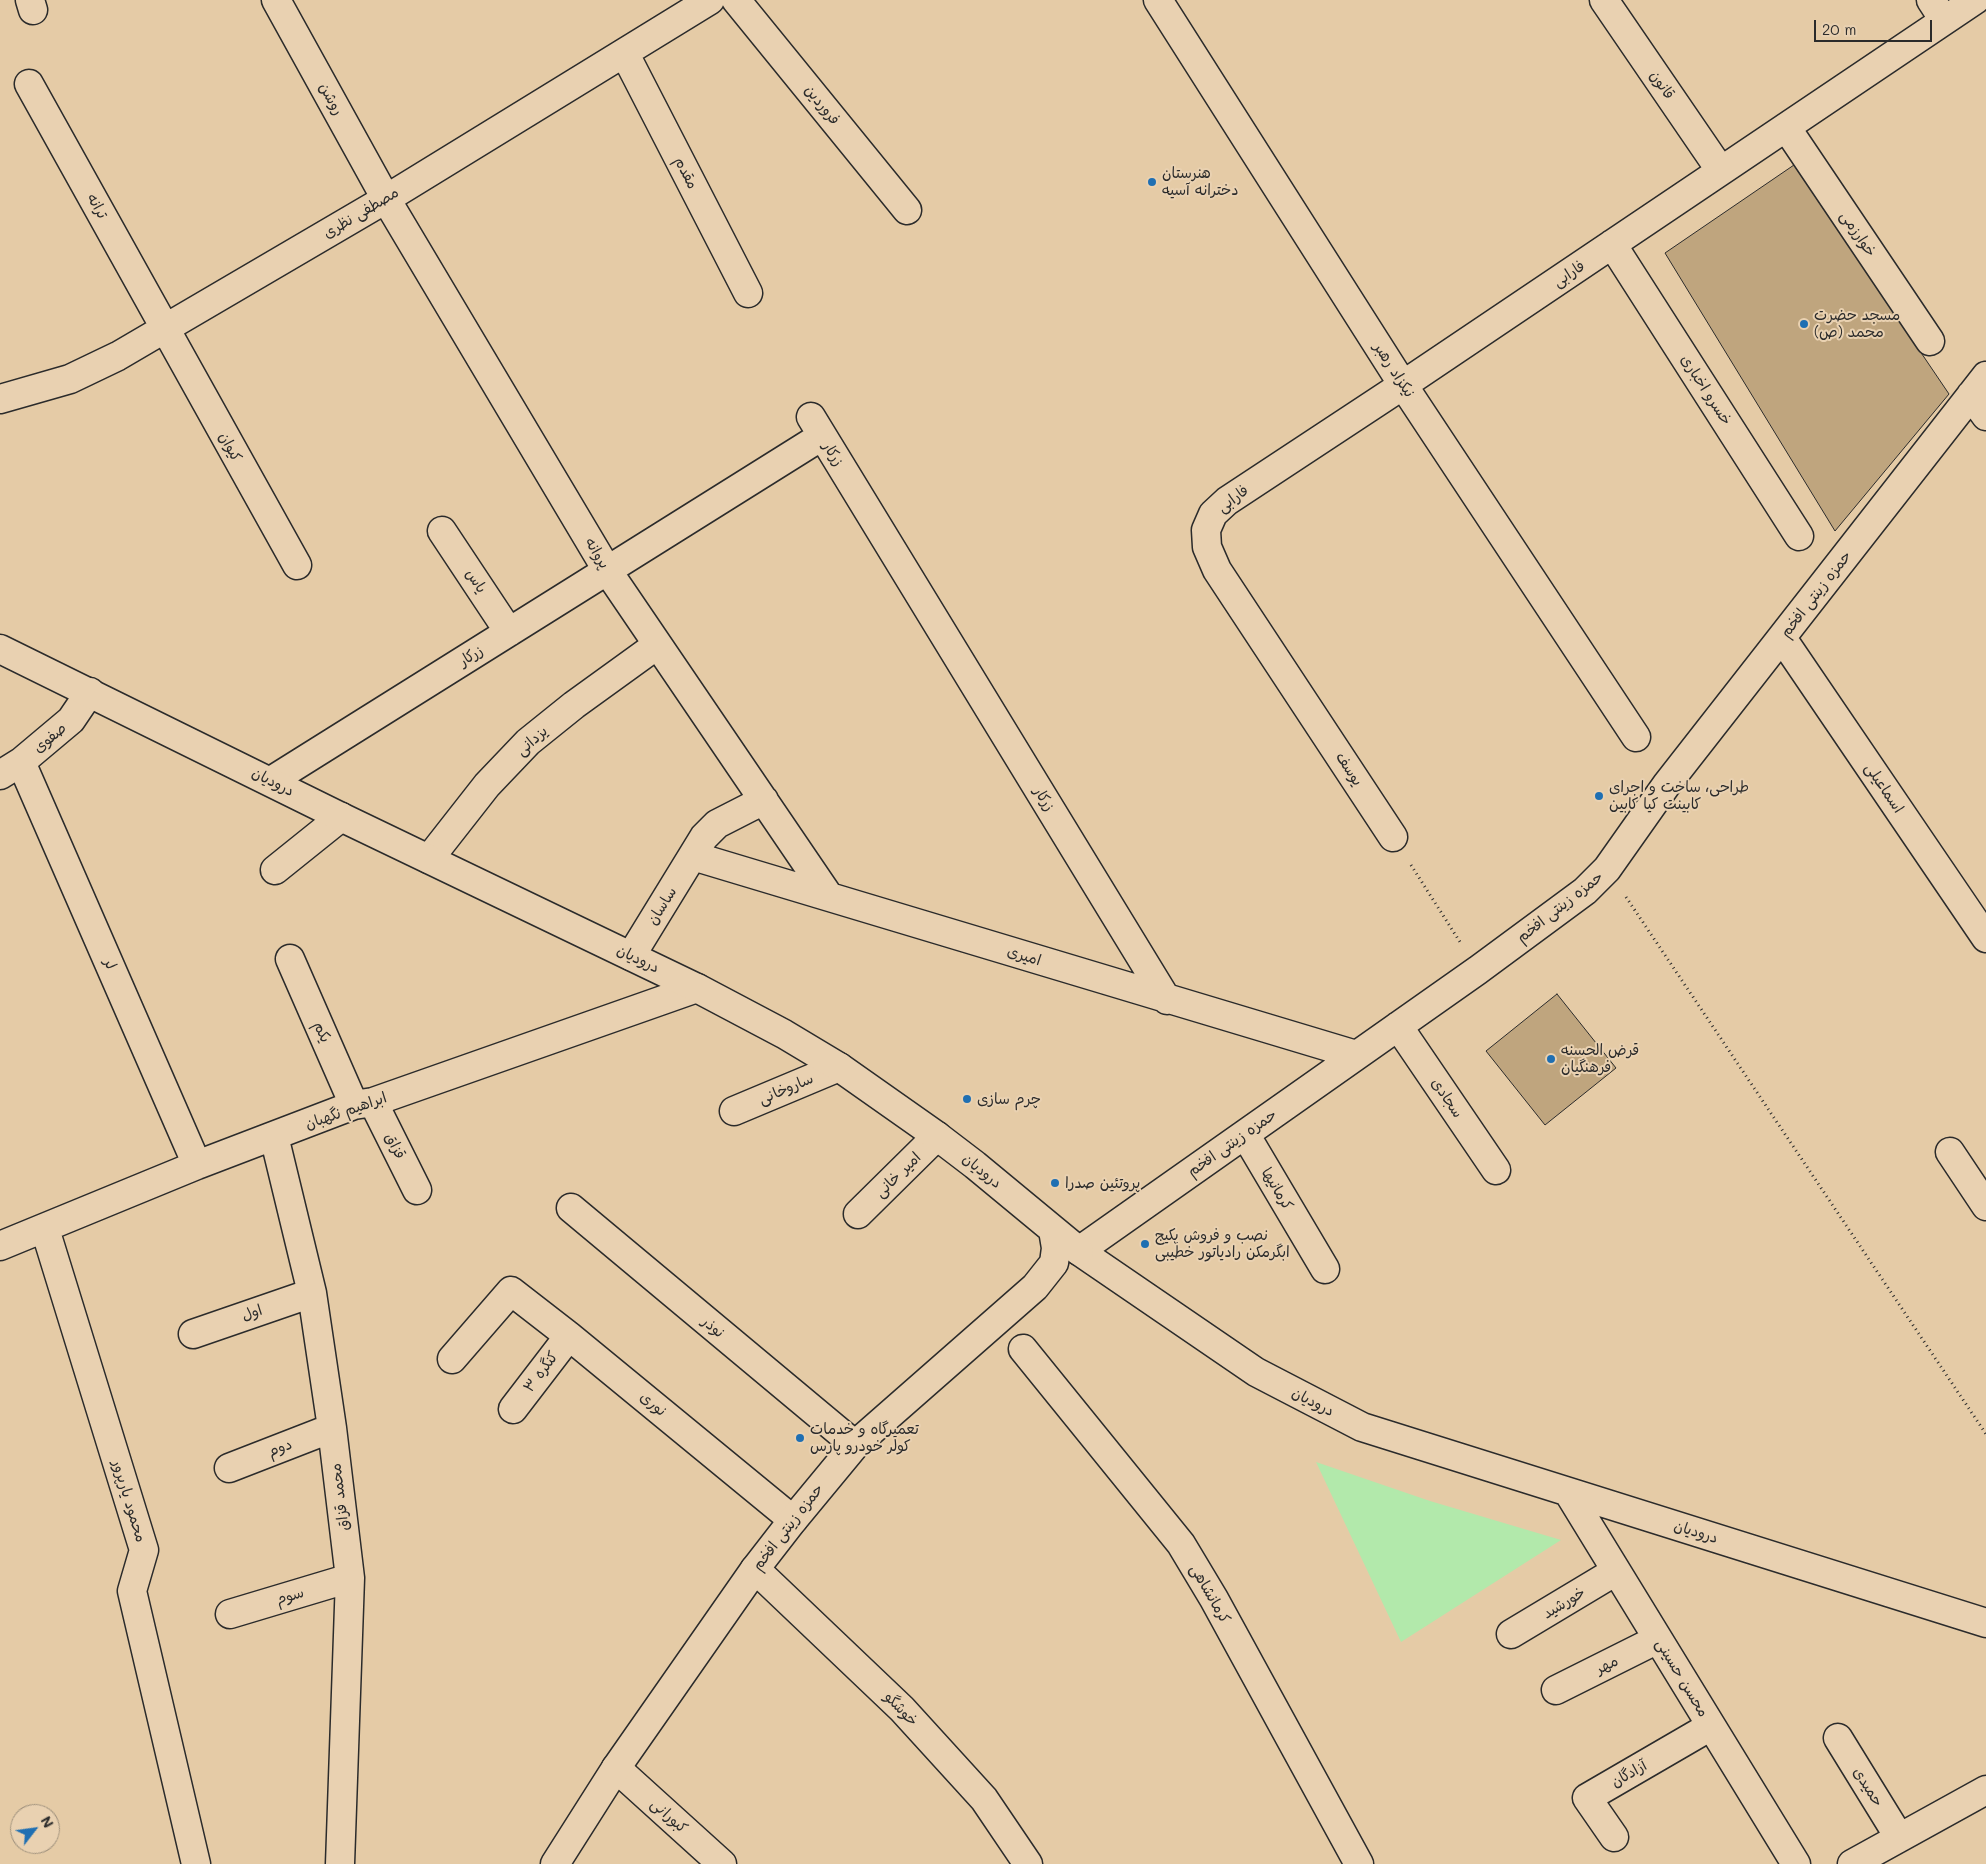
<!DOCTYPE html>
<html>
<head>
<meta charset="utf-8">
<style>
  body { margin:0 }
  #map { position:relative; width:1986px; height:1864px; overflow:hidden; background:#e5cba6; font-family:Mali,sans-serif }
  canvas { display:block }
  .north { position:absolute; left:10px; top:1804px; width:50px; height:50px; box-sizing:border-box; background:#e9d1b1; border:1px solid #9d8f7b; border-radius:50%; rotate:60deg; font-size:14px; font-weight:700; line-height:20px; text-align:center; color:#2b2b2b }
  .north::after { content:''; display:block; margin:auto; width:18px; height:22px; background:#1f6fb2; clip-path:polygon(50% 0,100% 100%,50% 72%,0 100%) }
  .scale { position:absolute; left:1814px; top:20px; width:118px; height:22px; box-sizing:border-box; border:2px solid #2b2b2b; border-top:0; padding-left:6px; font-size:15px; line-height:18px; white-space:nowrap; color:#2b2b2b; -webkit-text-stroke:4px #e9d1b1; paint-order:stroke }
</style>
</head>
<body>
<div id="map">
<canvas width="1986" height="1864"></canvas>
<div class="north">N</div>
<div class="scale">20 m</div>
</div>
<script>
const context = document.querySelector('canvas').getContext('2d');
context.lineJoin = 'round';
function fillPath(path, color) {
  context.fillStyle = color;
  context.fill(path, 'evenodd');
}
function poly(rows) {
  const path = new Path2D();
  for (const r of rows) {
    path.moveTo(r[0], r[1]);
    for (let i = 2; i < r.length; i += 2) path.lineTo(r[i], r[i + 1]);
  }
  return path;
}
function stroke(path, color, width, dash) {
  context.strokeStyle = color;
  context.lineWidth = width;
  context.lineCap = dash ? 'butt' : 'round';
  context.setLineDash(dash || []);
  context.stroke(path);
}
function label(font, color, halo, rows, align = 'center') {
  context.font = font + ' Mali,"Playpen Sans Arabic",sans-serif';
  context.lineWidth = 4;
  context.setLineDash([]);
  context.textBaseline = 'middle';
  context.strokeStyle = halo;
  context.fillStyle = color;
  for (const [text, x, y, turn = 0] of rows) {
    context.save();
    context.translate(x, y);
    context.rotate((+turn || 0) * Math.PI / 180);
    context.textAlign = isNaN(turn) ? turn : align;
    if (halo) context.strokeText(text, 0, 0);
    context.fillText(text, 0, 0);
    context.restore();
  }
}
fillPath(poly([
  [1316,1462,1430,1501,1561,1540,1401,1642]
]), '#b2e9ab');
const building = poly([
  [1794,165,1949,394,1835,531,1665,253,1794,165],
  [1557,994,1616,1068,1545,1125,1486,1051,1557,994]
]);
fillPath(building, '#bfa57e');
stroke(building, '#2b2b2b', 1);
const minor = poly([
  [30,0,33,10],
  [276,0,386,199,607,570,828,895],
  [736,0,907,210],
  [1158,0,1403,385,1636,737],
  [1604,0,1721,171],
  [1931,0,1944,20],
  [625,54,748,293],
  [29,84,297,565],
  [1786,127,1930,341],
  [1612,244,1799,536],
  [1986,376,1667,784,1607,869,1585,891,1478,970,1079,1251,1256,1372,1362,1427,1986,1623],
  [1971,395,1986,416],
  [0,399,70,379,118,356,386,199,710,0],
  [811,417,1167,1000],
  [442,531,509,632],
  [1782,638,1986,938],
  [21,762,197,1165],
  [0,775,21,762,71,720,90,692],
  [271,781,822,436],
  [1393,837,1217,570,1207,547,1206,530,1213,514,1227,501,1403,385,1975,0],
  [693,856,1356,1055],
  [429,859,487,785,528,742,574,705,657,645],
  [275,870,341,817],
  [631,956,704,837,717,824,764,800],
  [290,959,354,1105],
  [1398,1026,1496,1170],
  [373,1102,417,1190],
  [734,1111,839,1067],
  [1245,1134,1325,1269],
  [274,1136,312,1293,332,1428,350,1578,340,1864],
  [1950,1152,1986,1206],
  [571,1208,855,1445],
  [858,1214,937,1136],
  [45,1229,144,1550,132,1591,196,1864],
  [0,1246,197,1165,354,1105,373,1102,697,988],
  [193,1334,312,1293],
  [1023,1349,1181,1544,1214,1599,1359,1864],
  [452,1359,511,1291,569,1336,793,1520],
  [513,1409,569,1336],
  [229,1468,332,1428],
  [1568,1492,1796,1864],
  [755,1569,902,1709,984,1799,1028,1864],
  [230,1614,350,1578],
  [1511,1634,1616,1571],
  [1556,1690,1658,1639],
  [1838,1738,1899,1837],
  [616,1768,722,1864],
  [1614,1837,1587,1798,1711,1726],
  [1852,1864,1986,1790]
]);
const major = poly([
  [0,649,341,817,697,988,784,1034,839,1067,937,1136,975,1165,1079,1251],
  [555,1864,616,1768,755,1569,793,1520,855,1445,1035,1287,1054,1263,1056,1248,1053,1230]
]);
stroke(minor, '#2b2b2b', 31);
stroke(major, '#2b2b2b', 31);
stroke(poly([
  [1411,865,1460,942],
  [1626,897,1986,1434]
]), '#2b2b2b', 3, [1, 4]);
stroke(minor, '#e9d1b1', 28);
stroke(major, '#e9d1b1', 28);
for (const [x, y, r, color] of [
  [1152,182,5,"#1f6fb2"],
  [1804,324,5,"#1f6fb2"],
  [1599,796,5,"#1f6fb2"],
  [1551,1059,5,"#1f6fb2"],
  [967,1099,5,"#1f6fb2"],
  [1055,1183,5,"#1f6fb2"],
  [1145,1244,5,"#1f6fb2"],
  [800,1438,5,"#1f6fb2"]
]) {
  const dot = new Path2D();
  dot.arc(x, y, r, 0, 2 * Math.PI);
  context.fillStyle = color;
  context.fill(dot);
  stroke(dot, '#e9d1b1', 2);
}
label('15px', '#2b2b2b', '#e9d1b1', [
  ["قانون",1662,85,55],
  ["روشن",331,99,61],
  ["فروردین",822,105,51],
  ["مقدم",686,173,63],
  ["ترانه",97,206,61],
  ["مصطفی نظری",361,213,-31],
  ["خوارزمی",1858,234,56],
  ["فارابی",1569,274,-34],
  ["نیکزاد رهبر",1394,370,57],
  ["خسرو اخباری",1706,390,57],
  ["کیوان",230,447,61],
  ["زرکار",833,454,59],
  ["فارابی",1233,499,-37],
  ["پروانه",597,553,59],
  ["یاس",476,581,57],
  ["حمزه زینتی افخم",1816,594,-52],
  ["زرکار",471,656,-32],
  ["صفوی",50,738,-40],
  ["یزدانی",532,741,-42],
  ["یوسف",1349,769,57],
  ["درودیان",273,782,27],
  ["اسماعیلی",1884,788,56],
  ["زرکار",1044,799,59],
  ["ساسان",662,906,-58],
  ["حمزه زینتی افخم",1560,907,-38],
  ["امیری",1024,956,17],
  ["درودیان",638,959,26],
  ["لر",110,964,66],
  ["یکم",322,1032,66],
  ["ساروخانی",786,1089,-23],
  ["سجادی",1447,1098,56],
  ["ابراهیم نگهبان",346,1111,-19],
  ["حمزه زینتی افخم",1232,1143,-35],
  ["قزاق",395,1146,63],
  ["درودیان",982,1171,39],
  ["امیر خانی",898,1175,-44],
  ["کرمانیها",1277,1189,59],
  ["اول",252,1313,-19],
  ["نوذر",713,1327,40],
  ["کنگره ۳",541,1372,-53],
  ["درودیان",1313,1402,27],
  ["نوری",653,1404,39],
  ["دوم",280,1448,-21],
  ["محمد قزاق",340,1497,-97],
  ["محمود یارپرور",129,1501,73],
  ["حمزه زینتی افخم",788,1527,-52],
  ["درودیان",1696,1532,17],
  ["کرمانشاهی",1210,1594,60],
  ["سوم",290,1596,-17],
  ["خورشید",1564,1603,-31],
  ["مهر",1607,1665,-27],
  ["محسن حسینی",1682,1678,59],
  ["خوشگو",901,1709,46],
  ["آزادگان",1629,1774,-30],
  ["حمیدی",1868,1787,58],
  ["کبورانی",669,1816,42]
]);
label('15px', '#2b2b2b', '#e9d1b1', [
  ["هنرستان",1162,173],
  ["دخترانه آسیه",1162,190],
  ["مسجد حضرت",1814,315],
  ["محمد (ص)",1814,332],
  ["طراحی، ساخت و اجرای",1609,787],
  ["کابینت کیا کابین",1609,804],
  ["قرض الحسنه",1561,1050],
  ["فرهنگیان",1561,1067],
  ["چرم سازی",977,1099],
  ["پروتئین صدرا",1065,1183],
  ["نصب و فروش پکیج",1155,1235],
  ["ابگرمکن رادیاتور خطیبی",1155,1252],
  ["تعمیرگاه و خدمات",810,1429],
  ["کولر خودرو پارس",810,1446]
], 'left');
</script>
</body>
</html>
